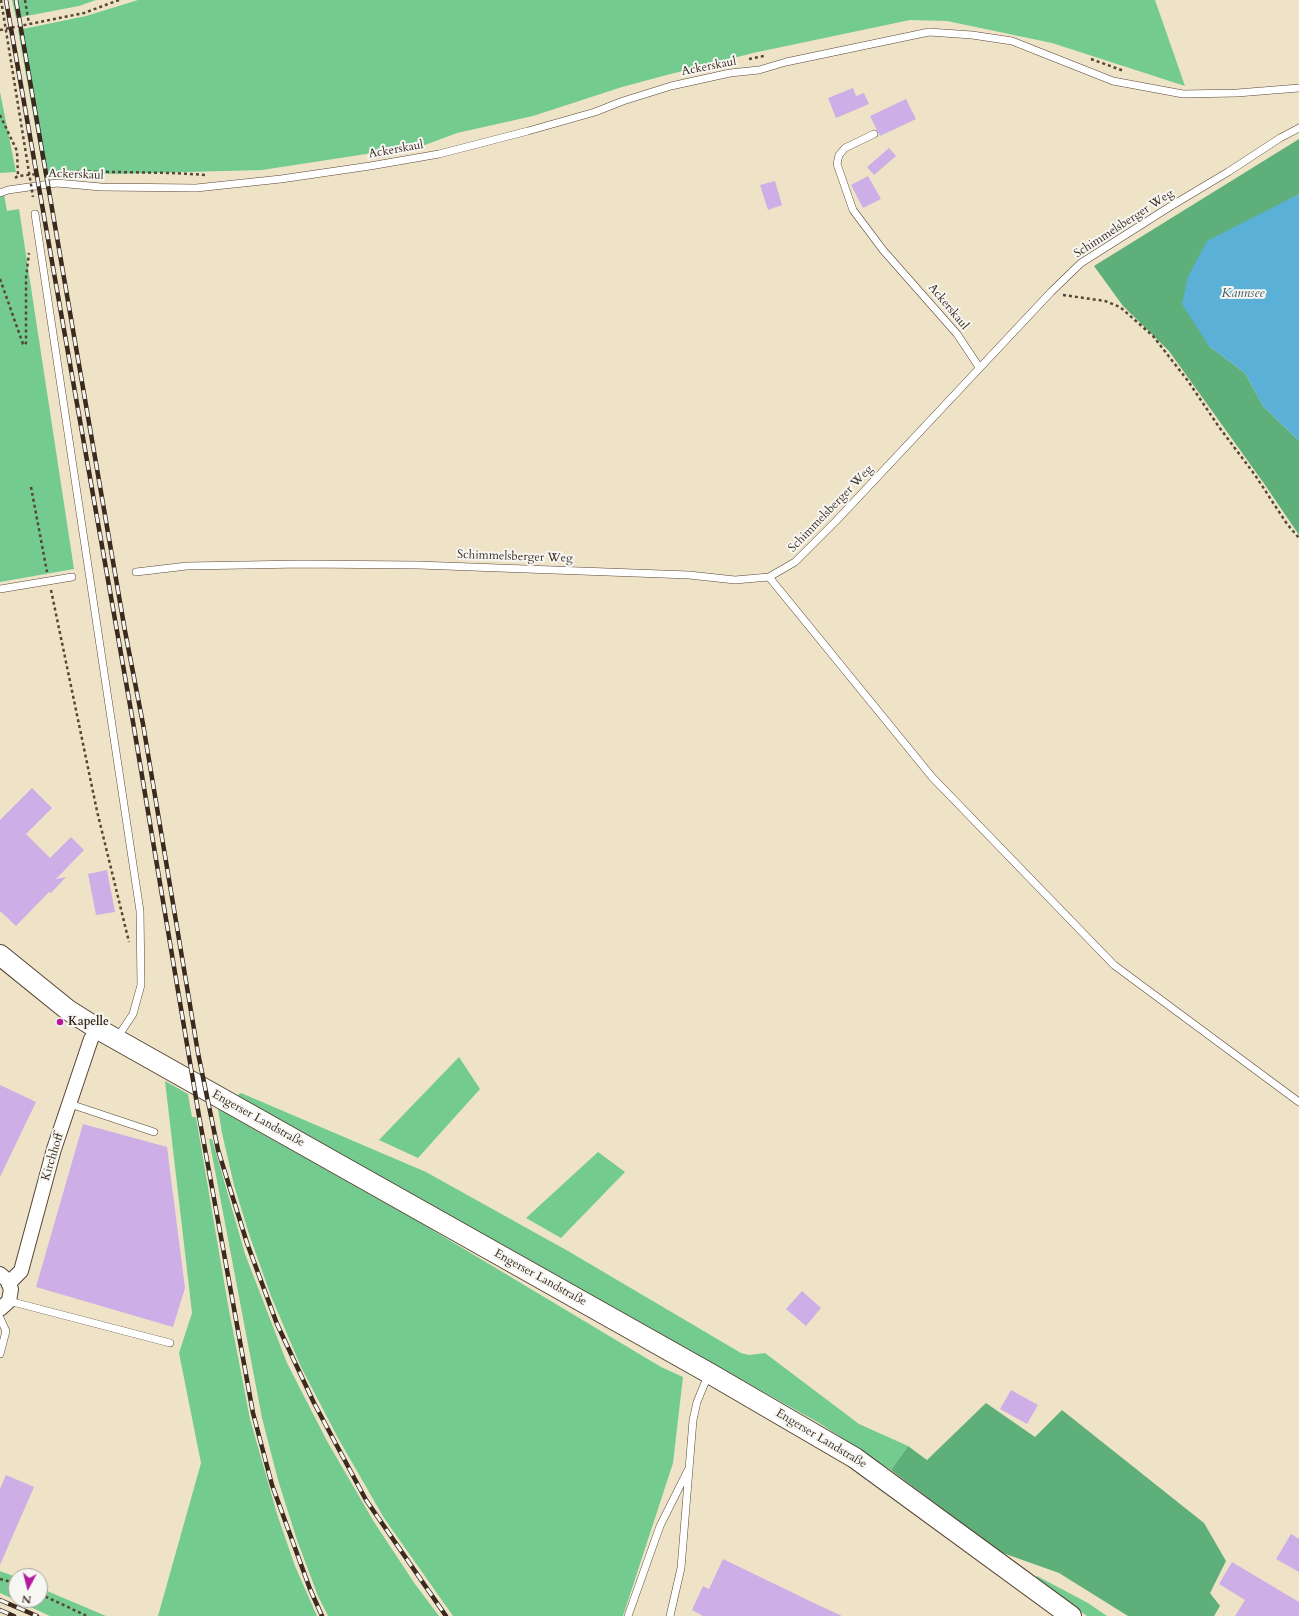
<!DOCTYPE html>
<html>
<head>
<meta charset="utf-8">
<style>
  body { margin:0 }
  #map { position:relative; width:1299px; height:1616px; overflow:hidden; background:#efe3c7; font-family:Cardo,serif }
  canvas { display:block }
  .north { position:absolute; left:8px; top:1568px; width:40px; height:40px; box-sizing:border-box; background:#f6f6f2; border:1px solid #aba49d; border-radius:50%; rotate:187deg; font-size:11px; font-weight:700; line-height:16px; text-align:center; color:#3b2a1e }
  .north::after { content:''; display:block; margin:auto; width:14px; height:18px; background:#b5179e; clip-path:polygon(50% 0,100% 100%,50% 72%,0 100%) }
</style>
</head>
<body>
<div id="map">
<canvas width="1299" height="1616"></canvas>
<div class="north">N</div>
</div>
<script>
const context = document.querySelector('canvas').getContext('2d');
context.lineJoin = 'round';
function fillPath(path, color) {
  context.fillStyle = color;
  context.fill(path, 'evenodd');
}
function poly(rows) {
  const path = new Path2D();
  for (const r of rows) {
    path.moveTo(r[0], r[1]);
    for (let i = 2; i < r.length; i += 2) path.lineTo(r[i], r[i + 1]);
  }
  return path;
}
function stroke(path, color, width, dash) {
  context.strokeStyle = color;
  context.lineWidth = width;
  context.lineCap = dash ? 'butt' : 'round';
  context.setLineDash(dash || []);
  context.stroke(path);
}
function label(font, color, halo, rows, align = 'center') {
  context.font = font + ' Cardo,serif';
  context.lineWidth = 4;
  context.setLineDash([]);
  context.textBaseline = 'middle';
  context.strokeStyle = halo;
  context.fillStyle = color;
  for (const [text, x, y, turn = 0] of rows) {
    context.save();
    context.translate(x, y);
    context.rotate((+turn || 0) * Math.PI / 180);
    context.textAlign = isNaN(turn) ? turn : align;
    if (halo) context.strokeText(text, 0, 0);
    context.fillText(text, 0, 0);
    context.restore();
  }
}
fillPath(poly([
  [12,0,96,0,79,6,16,18],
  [138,0,1155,0,1185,86,1052,43,947,21,910,20,753,53,663,76,622,87,533,116,457,133,425,145,262,170,111,174,66,171,44,175,18,30,86,16],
  [0,92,16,172,0,173],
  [4,194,7,211,19,209,74,569,0,582,0,195],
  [459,1057,480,1089,418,1158,379,1140],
  [165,1081,188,1094,192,1117,196,1117,228,1305,250,1419,277,1514,295,1566,317,1616,158,1616,201,1463,179,1353,192,1313],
  [241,1093,426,1172,568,1251,741,1353,749,1355,765,1353,859,1424,908,1446,891,1470,819,1423,236,1096],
  [218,1109,419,1222,661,1367,683,1377,673,1463,623,1616,453,1616,384,1518,338,1438,301,1367,271,1296,250,1237,234,1185,222,1133],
  [209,1139,212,1139,245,1254,287,1363,327,1441,374,1522,415,1584,439,1616,328,1616,318,1596,297,1540,278,1480,262,1418],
  [598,1152,625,1172,561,1238,526,1218],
  [0,1571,16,1577,16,1600,40,1600,40,1588,106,1616,50,1616,0,1593],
  [1037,1576,1088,1603,1107,1616,1087,1616,1035,1579]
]), '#73cb90');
fillPath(poly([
  [1299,139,1299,194,1257,217,1209,346,1245,373,1263,406,1299,441,1299,535,1263,482,1169,351,1123,306,1094,266],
  [986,1403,1035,1437,1062,1410,1204,1523,1226,1561,1210,1593,1220,1606,1214,1616,1128,1616,1059,1573,1000,1552,891,1470,908,1446,927,1460]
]), '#5eaf7a');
fillPath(poly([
  [1299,194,1299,441,1263,406,1245,373,1209,346,1182,304,1188,277,1207,241]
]), '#5bb0d7');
fillPath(poly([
  [853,88,856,96,864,93,869,104,836,118,828,98],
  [906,99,916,119,880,136,870,116],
  [889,148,896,156,874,175,867,167],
  [868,176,881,199,863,208,851,185],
  [775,181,782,205,768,210,760,185],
  [32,788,52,808,26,834,50,858,71,837,84,850,56,879,66,877,51,893,49,892,16,926,0,911,0,820],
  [107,870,115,912,96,915,88,874],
  [0,1085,36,1102,0,1177],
  [83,1124,167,1147,185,1288,173,1327,36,1287],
  [802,1291,821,1308,806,1326,786,1309],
  [1011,1390,1038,1405,1027,1424,1000,1409],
  [6,1475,34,1487,0,1565,0,1489],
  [1291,1534,1299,1539,1299,1572,1276,1559],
  [723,1559,814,1603,842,1616,703,1616,692,1610,703,1586,709,1589],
  [1232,1562,1299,1602,1299,1616,1235,1616,1245,1600,1219,1584]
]), '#cdaee6');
const lane = poly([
  [874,134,845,148,839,155,837,164,853,210,883,250,957,334,979,367],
  [0,193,8,190,57,183,101,187,196,188,281,179,370,166,439,154,528,131,595,112,623,101,671,86,730,73,759,70,786,62,929,32,972,35,1012,41,1113,81,1183,94,1237,93,1299,88],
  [35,214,140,911,141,985,133,1014,117,1038],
  [136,572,187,566,302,564,418,565,689,575,735,580,769,577,795,562,836,521,1051,292,1081,263,1171,206,1228,172,1280,138,1299,128],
  [769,577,932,777,1114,965,1299,1102],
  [0,589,72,577],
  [70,1104,154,1132],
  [9,1301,170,1343],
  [0,1318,6,1331,0,1354],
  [628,1616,660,1526,688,1470],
  [670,1616,681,1568,693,1420,697,1402,709,1373]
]);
const street = poly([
  [0,1274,7,1280,11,1289,9,1301,0,1309],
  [9,1283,21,1271,54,1149,91,1039,98,1029]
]);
const secondary = poly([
  [0,955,68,1010,98,1029,709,1373,855,1458,1071,1616]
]);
stroke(lane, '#564637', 8);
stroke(street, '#564637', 16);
stroke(secondary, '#564637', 22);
stroke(poly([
  [25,0,29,24],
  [0,30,84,13,119,0],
  [749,59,764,56],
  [1091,59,1124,71],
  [0,115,17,151,18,176],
  [58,171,172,173,207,175],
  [15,178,18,176,37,174],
  [0,279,23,344,25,345,26,343,26,278,29,253],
  [1063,295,1105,301,1120,307,1153,336,1188,381,1219,427,1255,475,1287,524,1299,538],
  [31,487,47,572],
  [51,590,97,811,129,942],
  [0,1579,16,1583],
  [40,1594,87,1616]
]), '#564637', 2.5, [3, 3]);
stroke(lane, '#fff', 7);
stroke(street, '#fff', 14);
stroke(secondary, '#fff', 20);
const rail = poly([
  [6,0,133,722,199,1116,253,1413,272,1485,310,1589,322,1616],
  [16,0,125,631,143,724,198,1053,218,1150,247,1243,277,1324,314,1403,366,1500,446,1616],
  [0,1600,37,1616],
  [0,1610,14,1616]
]);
stroke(rail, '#3b2a1e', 4.5);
stroke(rail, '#f6f6f2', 3, [9]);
stroke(poly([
  [1,0,33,197]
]), '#564637', 2.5, [3, 3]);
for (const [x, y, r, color] of [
  [60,1022,4,"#b5179e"]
]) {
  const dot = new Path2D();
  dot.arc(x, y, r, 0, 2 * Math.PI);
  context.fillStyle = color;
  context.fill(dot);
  stroke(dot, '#f6f6f2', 1.5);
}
label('12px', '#3b2a1e', '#f6f6f2', [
  ["Ackerskaul",709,67,-11],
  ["Ackerskaul",396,150,-10],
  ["Ackerskaul",76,175,2],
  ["Schimmelsberger Weg",1124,224,-33],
  ["Ackerskaul",948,307,50],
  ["Schimmelsberger Weg",831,509,-46],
  ["Schimmelsberger Weg",515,557,2],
  ["Engerser Landstraße",258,1119,29],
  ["Kirchhoff",53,1157,-73],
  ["Engerser Landstraße",540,1278,29],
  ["Engerser Landstraße",821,1439,31]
]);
label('bold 12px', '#3b2a1e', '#f6f6f2', [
  ["Kapelle",68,1022]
], 'left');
label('italic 13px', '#46595f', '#f6f6f2', [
  ["Kannsee",1243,294]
]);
</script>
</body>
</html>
